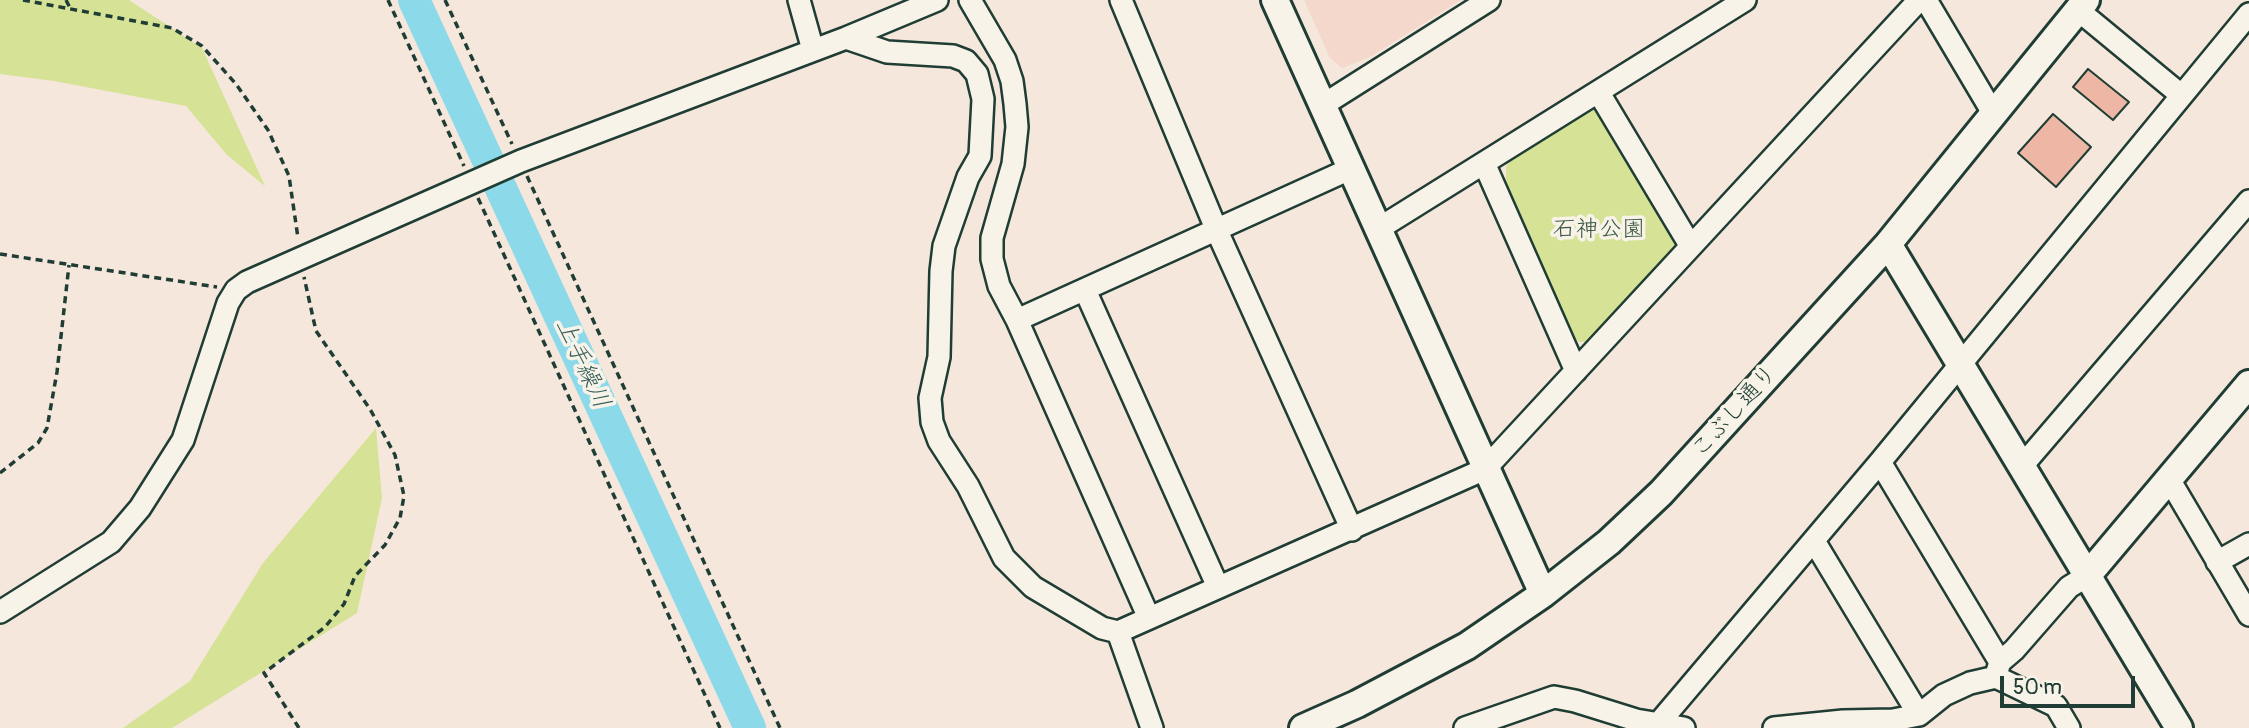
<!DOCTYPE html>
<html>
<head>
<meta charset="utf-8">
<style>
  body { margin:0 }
  #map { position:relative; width:2249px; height:728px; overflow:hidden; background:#f5e7db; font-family:Pangolin,sans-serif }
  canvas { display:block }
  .scale { position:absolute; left:2000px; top:676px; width:135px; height:32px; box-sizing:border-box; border:4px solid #1f3d34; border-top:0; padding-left:9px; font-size:21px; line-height:24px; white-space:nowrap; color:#1f3d34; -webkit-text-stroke:5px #f7f3e8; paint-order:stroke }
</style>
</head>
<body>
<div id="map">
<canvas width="2249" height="728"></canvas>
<div class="scale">50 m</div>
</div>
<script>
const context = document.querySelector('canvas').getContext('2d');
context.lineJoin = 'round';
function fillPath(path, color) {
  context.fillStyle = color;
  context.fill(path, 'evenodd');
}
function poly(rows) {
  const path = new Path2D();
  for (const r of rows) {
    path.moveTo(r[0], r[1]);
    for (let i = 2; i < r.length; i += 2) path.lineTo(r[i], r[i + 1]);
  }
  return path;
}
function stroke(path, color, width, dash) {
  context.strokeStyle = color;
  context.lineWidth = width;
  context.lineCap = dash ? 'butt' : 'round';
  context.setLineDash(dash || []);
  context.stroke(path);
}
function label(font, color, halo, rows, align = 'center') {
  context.font = font + ' Pangolin,"Klee One",sans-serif';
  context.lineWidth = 7;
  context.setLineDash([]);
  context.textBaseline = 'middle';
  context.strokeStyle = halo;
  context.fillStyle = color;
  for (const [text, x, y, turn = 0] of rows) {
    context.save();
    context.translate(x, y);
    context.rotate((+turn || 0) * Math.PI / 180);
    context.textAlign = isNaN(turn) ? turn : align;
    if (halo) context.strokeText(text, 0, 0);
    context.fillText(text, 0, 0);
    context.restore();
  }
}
fillPath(poly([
  [1304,0,1461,0,1370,57,1342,68,1330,58]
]), '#f3d8cb');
fillPath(poly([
  [0,0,129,0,202,48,265,186,227,155,186,106,54,81,0,74],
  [1590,107,1601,109,1680,241,1587,342,1579,342,1572,336,1506,183,1506,167,1512,157],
  [376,428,382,498,357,613,172,728,123,728,190,681,263,563]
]), '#d6e295');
stroke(poly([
  [414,0,750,728]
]), '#8bd9e9', 32);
const building = poly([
  [2088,69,2129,102,2113,120,2073,87,2088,69],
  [2053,114,2091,147,2056,187,2018,153,2053,114]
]);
fillPath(building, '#eeb6a5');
stroke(building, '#1f3d34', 2);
const minor = poly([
  [799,0,813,50],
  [970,0,1005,60,1012,81,1015,104,1017,127,1013,164,992,238,992,259,999,286,1017,320,1149,618],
  [1121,0,1217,231,1352,530],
  [1926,0,1993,113],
  [2078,10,2181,95],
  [846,38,887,52,953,56,966,61,977,74,983,99,980,156,968,177,944,246,941,271,939,357,930,398,932,422,939,441,968,486,1004,558,1033,587,1102,628,1118,632,1152,728],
  [1599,93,1690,245],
  [1323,105,1489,0],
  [1484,163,1576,371],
  [1378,229,1745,0],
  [1085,290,1218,587],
  [1017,320,1350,169],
  [1880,462,2000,662],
  [2022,466,2249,201],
  [2169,479,2249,615],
  [1814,541,1919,715],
  [2217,562,2249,544],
  [0,612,111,542,140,508,183,440,228,303,236,290,247,282,521,161,846,38,937,0],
  [1118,632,1485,469,1919,0],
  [1996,675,2000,662,2014,650,2069,587,2087,576],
  [1658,724,1880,462,2249,14],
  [1465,728,1554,697,1575,701,1636,720,1684,728],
  [1774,728,1843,721,1893,720,1919,715,1944,695,1970,683,1996,677,2056,706,2069,728]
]);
const tertiary = poly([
  [1275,0,1543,594],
  [1888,244,2179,728],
  [2087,576,2249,384],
  [1303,728,1357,704,1467,646,1543,594,1609,542,1661,493,1888,244,2086,0]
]);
stroke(minor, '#1f3d34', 26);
stroke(tertiary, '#1f3d34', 32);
stroke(poly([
  [23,0,172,28,202,46,236,84,268,130,289,176,298,238],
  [66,0,71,10],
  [388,0,464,166],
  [445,0,512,144],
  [527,176,780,728],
  [478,198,720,728],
  [0,254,217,287],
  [0,473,38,443,47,428,57,372,69,265],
  [299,728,264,673,325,627,344,604,355,576,385,545,400,518,404,496,395,455,370,409,316,331,304,277]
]), '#1f3d34', 3.5, [7, 5]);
stroke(minor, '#f7f3e8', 21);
stroke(tertiary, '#f7f3e8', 26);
label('23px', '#3a5643', '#f7f3e8', [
  ["石神公園",1599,230]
]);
label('23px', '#1f3d34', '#f7f3e8', [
  ["こぶし通り",1735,412,-48]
]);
label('italic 24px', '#355c58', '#f7f3e8', [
  ["上手繰川",582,364,65]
]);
</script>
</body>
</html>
